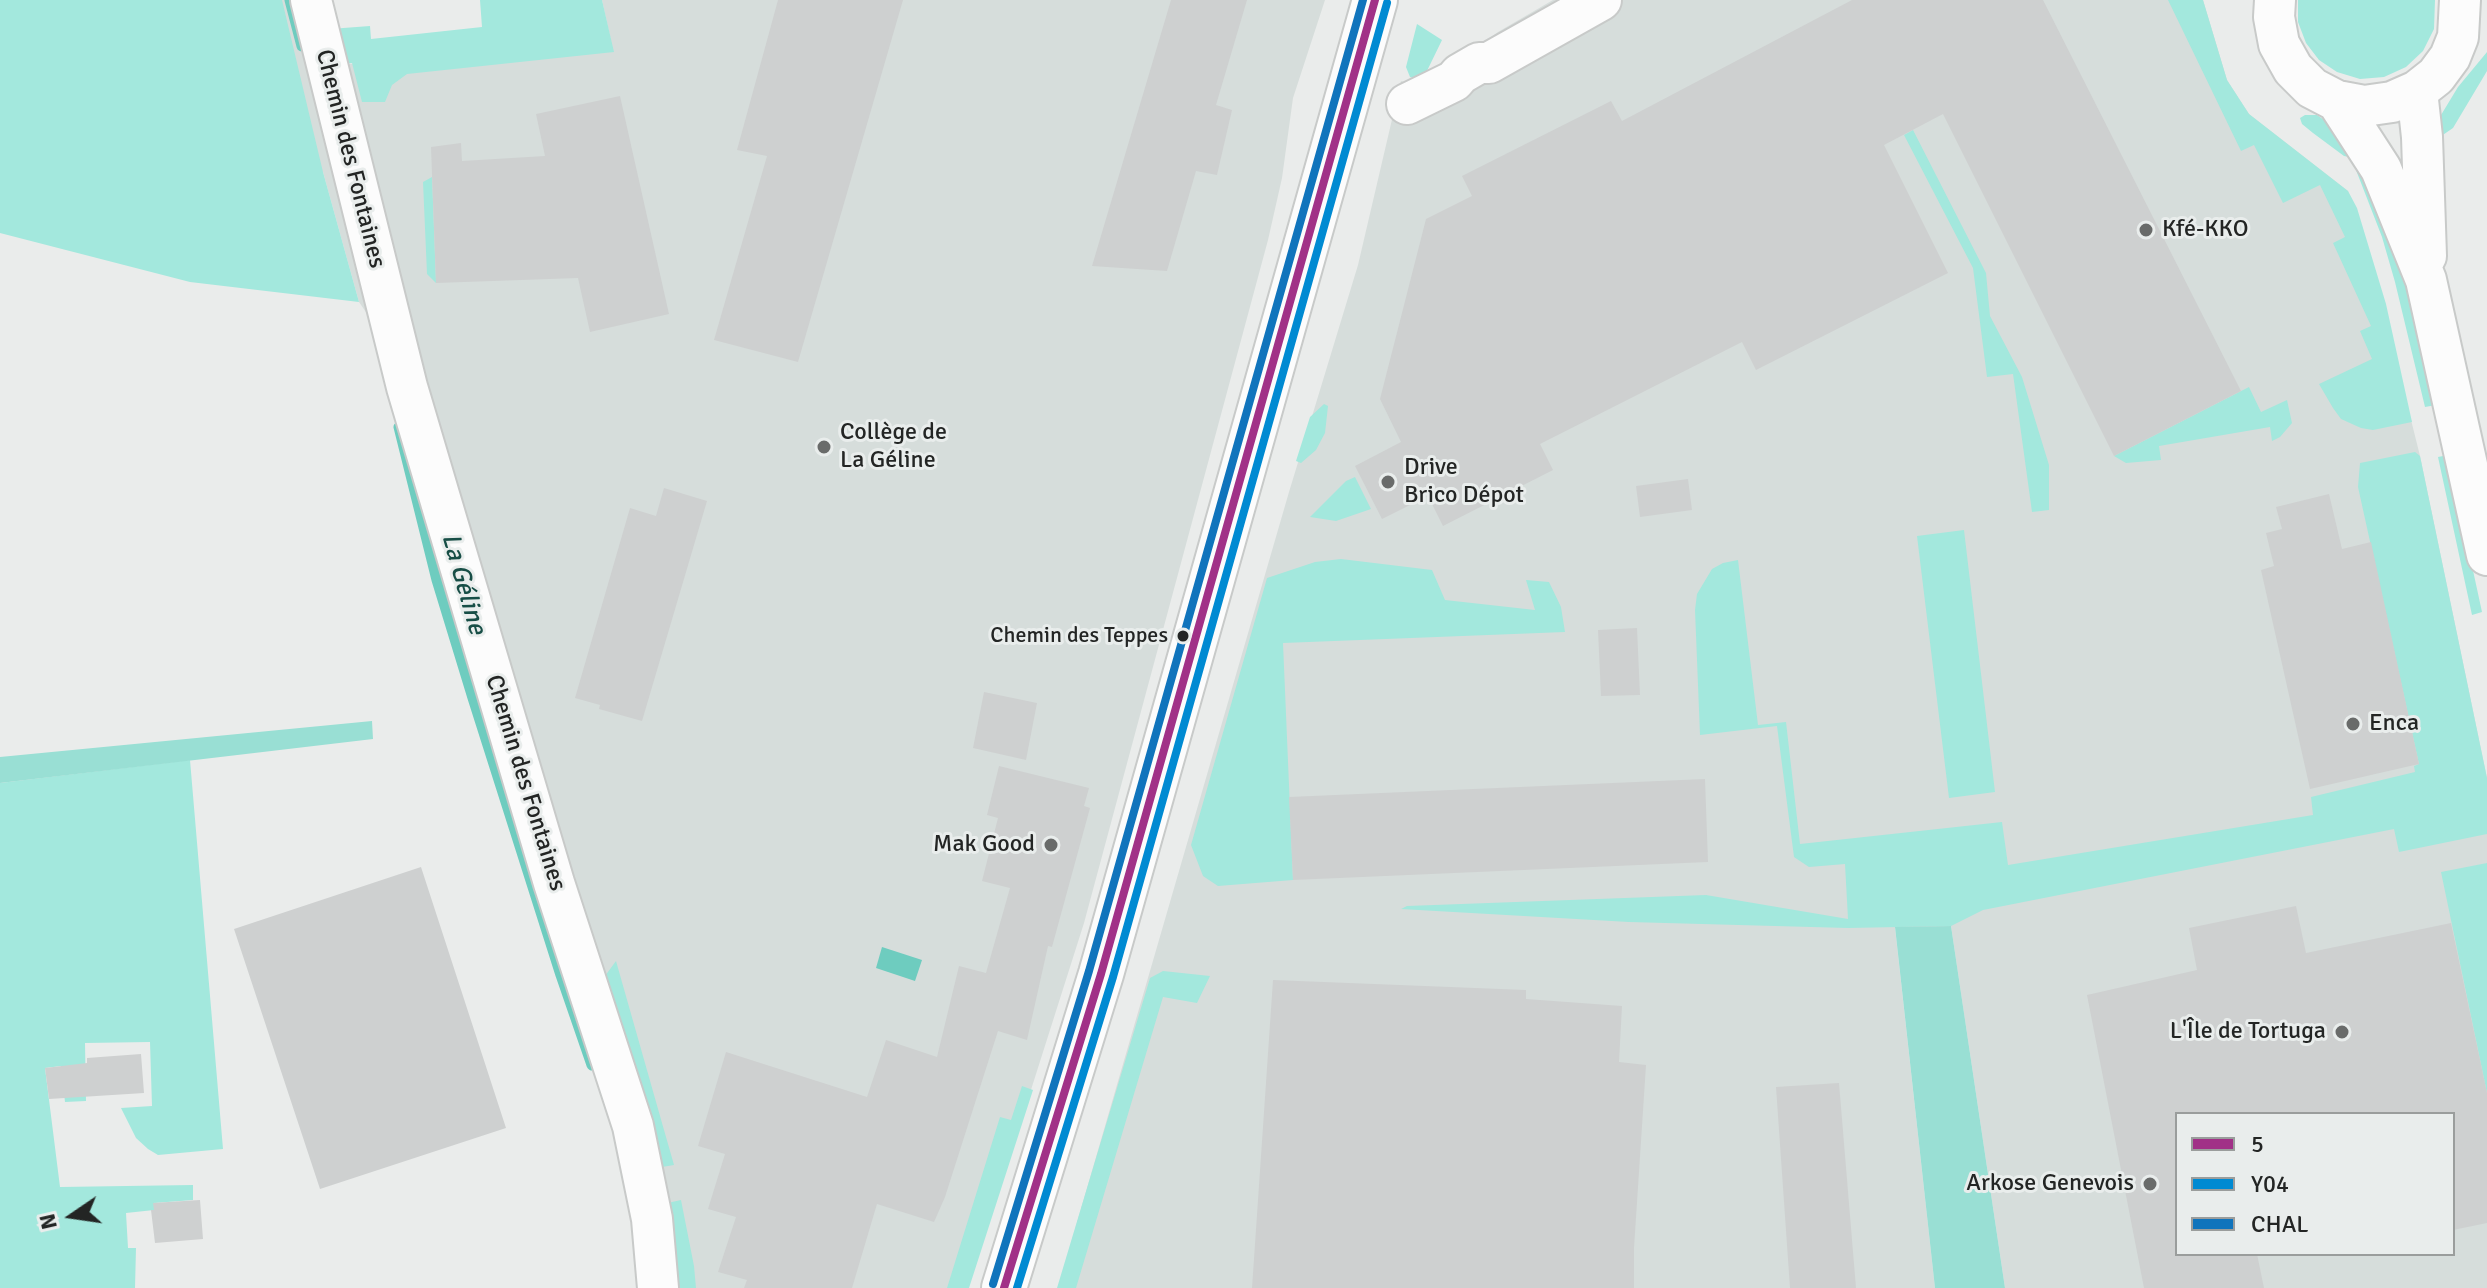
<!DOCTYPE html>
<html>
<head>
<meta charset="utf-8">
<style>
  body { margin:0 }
  #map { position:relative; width:2487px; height:1288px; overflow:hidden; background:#eaeceb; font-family:Signika,sans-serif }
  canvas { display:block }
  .legend { position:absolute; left:2175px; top:1112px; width:280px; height:144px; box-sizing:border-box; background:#e9edec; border:2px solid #9a9d9c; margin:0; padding:10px 14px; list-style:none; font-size:24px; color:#232524 }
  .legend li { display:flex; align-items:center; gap:16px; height:40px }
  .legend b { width:40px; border:2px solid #9a9d9c }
  .north { position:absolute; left:32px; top:1176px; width:80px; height:80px; -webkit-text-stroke:6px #e9edec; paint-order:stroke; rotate:257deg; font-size:22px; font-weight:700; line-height:32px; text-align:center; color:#232524 }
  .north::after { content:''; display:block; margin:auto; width:28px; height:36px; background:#232524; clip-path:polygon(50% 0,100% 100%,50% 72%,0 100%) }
</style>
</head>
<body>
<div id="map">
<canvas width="2487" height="1288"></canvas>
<ul class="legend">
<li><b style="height:10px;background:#a13187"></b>5</li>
<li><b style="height:10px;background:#008ad2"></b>Y04</li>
<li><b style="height:10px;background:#1074bc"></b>CHAL</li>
</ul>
<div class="north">N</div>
</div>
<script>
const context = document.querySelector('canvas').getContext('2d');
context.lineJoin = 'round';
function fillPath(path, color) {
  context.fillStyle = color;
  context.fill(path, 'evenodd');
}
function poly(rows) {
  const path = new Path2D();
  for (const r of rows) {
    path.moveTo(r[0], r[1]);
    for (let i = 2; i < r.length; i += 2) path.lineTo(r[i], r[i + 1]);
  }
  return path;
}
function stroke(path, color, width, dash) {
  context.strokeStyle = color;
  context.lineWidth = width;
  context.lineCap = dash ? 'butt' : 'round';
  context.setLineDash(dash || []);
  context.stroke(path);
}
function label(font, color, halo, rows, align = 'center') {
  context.font = font + ' Signika,sans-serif';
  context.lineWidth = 6;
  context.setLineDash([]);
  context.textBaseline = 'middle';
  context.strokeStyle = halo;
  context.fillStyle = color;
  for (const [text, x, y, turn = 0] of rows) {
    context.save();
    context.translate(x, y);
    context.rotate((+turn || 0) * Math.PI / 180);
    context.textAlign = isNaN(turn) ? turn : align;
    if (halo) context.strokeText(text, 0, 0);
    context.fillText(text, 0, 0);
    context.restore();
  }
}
fillPath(poly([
  [112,0,311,0,326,66,611,41,602,0,1325,0,1293,98,1282,178,1268,240,1084,923,968,1288,651,1288,656,1168,416,385,359,302,323,172],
  [1553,0,2203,0,2227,80,2249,114,2348,191,2382,303,2420,456,2487,778,2487,1288,2005,1288,1951,926,1895,928,1935,1288,1058,1288,1289,492,1358,265,1401,81,1420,87,1498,32],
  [2177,1114,2453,1114,2453,1254,2177,1254]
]), '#d6dddb');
fillPath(poly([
  [0,0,282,0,323,172,359,302,190,282,0,233],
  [480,0,602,0,614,52,407,74,392,85,385,102,362,102,352,63,338,65,330,29,370,26,371,39,482,27],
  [2168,0,2203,0,2227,80,2249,114,2348,191,2357,208,2386,304,2412,422,2373,430,2361,428,2341,419,2333,408,2319,384,2372,359,2360,331,2371,326,2333,243,2345,237,2320,185,2283,203,2254,145,2241,151],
  [2435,0,2434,29,2423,51,2406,67,2384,77,2360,79,2337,72,2319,60,2306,43,2298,22,2298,0],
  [1417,24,1442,40,1425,75,1417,79,1410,77,1406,67],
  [2487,52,2487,71,2453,128,2434,141,2438,120,2458,87],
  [2305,115,2317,115,2334,127,2357,154,2349,157,2344,156,2313,133,2302,124,2300,118],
  [1913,130,1986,273,1990,316,2022,377,2049,465,2049,510,2032,512,2013,374,1987,377,1973,268,1904,135],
  [2366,168,2408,284,2436,405,2425,407,2395,282,2382,237,2356,170],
  [432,177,436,283,427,274,423,182],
  [2249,387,2261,412,2287,400,2292,423,2280,437,2272,441,2270,427,2159,446,2161,460,2126,463,2114,456],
  [1324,404,1328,406,1325,433,1316,450,1301,463,1296,461,1310,417],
  [2415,452,2420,456,2487,778,2487,834,2399,852,2394,829,1983,910,1951,926,1848,928,1629,922,1401,909,1407,906,1706,895,1848,919,1845,864,1809,867,1794,857,1777,726,1700,735,1695,610,1697,594,1712,569,1723,563,1738,560,1758,725,1786,722,1800,844,2002,822,2008,865,2313,815,2311,797,2415,772,2414,766,2419,764,2358,487,2360,463],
  [2448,455,2482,612,2472,615,2438,457],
  [1355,477,1371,509,1336,521,1310,517,1346,481],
  [1964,530,1995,792,1949,798,1917,536],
  [1341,559,1432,570,1445,600,1535,610,1526,580,1549,582,1561,607,1565,632,1283,643,1293,880,1218,886,1203,876,1191,845,1267,578,1315,562],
  [190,760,223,1149,158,1155,148,1149,136,1138,121,1108,152,1106,150,1042,85,1043,86,1101,65,1102,61,1066,45,1068,60,1187,193,1185,193,1200,154,1203,154,1210,126,1213,128,1248,136,1248,135,1288,0,1288,0,783],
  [2487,863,2487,1093,2441,872],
  [616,961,664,1130,674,1165,656,1168,605,976],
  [1163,971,1210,976,1197,1003,1163,997,1076,1288,1057,1288,1150,978],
  [1022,1086,1033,1090,969,1288,947,1288,1000,1117,1011,1120],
  [681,1200,694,1266,696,1288,671,1288,663,1204]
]), '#a3e8dd');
fillPath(poly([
  [372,721,373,739,0,783,0,757],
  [1951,926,2005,1288,1935,1288,1895,927]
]), '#99dfd4');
fillPath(poly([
  [882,947,922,960,915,981,876,968]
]), '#6eccbf');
stroke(poly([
  [290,0,302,46],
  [399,427,437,580,473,698,561,975,592,1065]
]), '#6eccbf', 11);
fillPath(poly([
  [778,0,903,0,798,362,714,340,767,156,737,150],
  [1171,0,1247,0,1216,105,1232,110,1217,175,1196,171,1167,271,1092,266],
  [1852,0,2043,0,2241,391,2114,456,1943,114,1884,145,1948,273,1756,370,1742,342,1540,444,1553,470,1443,526,1428,496,1382,519,1355,466,1401,442,1380,399,1426,219,1472,196,1462,176,1611,101,1622,121],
  [620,96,669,314,590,332,578,278,436,283,431,147,461,143,462,161,545,156,536,114],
  [1688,479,1692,510,1640,517,1636,486],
  [664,488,707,501,642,721,599,709,600,705,575,698,630,508,656,516],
  [2329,494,2342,549,2371,542,2419,764,2310,789,2261,570,2274,566,2266,533,2282,529,2276,507],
  [1637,628,1640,695,1601,696,1598,630],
  [984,692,1037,703,1026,760,973,748],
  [999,766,1089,788,1084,806,1090,808,1052,947,1048,946,1027,1040,998,1031,945,1197,934,1222,877,1204,852,1288,744,1288,747,1280,718,1272,736,1217,708,1209,725,1154,698,1146,726,1052,867,1097,886,1040,937,1057,959,966,986,973,1010,888,982,881,998,818,987,815],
  [1705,779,1708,862,1293,880,1289,797],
  [421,867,506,1128,320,1189,234,929],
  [2296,906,2306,953,2451,923,2487,1093,2487,1223,2453,1230,2453,1114,2177,1114,2177,1254,2257,1254,2264,1288,2144,1288,2087,995,2197,970,2189,928],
  [1273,980,1526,990,1526,999,1622,1006,1619,1062,1646,1065,1634,1248,1634,1288,1252,1288],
  [141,1054,144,1093,49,1099,45,1068,87,1063,87,1058],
  [1839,1083,1856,1288,1790,1288,1776,1087],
  [200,1200,203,1239,155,1243,151,1210,154,1210,153,1203]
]), '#ced0d0');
const street = poly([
  [311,0,407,387,554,883,633,1126,652,1219,658,1288],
  [2275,0,2274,17,2279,44,2293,69,2312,88,2337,101,2364,106,2392,102,2417,91,2436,76,2450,57,2458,37,2460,0],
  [2417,91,2422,137,2426,256],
  [2337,101,2381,169,2426,280,2487,555],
  [1407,104,1454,81,1460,74,1479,63,1489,63,1601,0]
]);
const secondary = poly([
  [1004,1288,1101,974,1375,0]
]);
stroke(street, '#c8cac9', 44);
stroke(secondary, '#c8cac9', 48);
stroke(street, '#fcfcfc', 40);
stroke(secondary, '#fcfcfc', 44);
stroke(poly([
  [1004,1288,1101,974,1375,0]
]), '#a13187', 8);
stroke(poly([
  [1017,1288,1113,977,1387,3]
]), '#008ad2', 8);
stroke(poly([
  [993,1284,1089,971,1363,0]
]), '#1074bc', 8);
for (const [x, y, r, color] of [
  [2146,230,8,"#696b6a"],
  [824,447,8,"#696b6a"],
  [1388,482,8,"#696b6a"],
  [1183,636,7,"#232524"],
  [2353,724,8,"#696b6a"],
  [1051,845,8,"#696b6a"],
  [2342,1032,8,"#696b6a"],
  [2150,1184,8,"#696b6a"]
]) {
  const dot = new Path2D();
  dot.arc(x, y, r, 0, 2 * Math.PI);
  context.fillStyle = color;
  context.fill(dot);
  stroke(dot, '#e9edec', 3);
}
label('22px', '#232524', '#e9edec', [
  ["Chemin des Teppes",1168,636]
], 'right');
label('24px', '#232524', '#e9edec', [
  ["Chemin des Fontaines",350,159,76],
  ["Chemin des Fontaines",525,783,73]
]);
label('24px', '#232524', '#e9edec', [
  ["Kfé-KKO",2162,230],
  ["Collège de",840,433],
  ["La Géline",840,461],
  ["Drive",1404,468],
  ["Brico Dépot",1404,496],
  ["Enca",2369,724],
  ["Mak Good",1035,845,"right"],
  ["L'Île de Tortuga",2326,1032,"right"],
  ["Arkose Genevois",2134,1184,"right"]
], 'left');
label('italic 26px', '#174e46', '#e9edec', [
  ["La Géline",463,584,74]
]);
</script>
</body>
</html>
